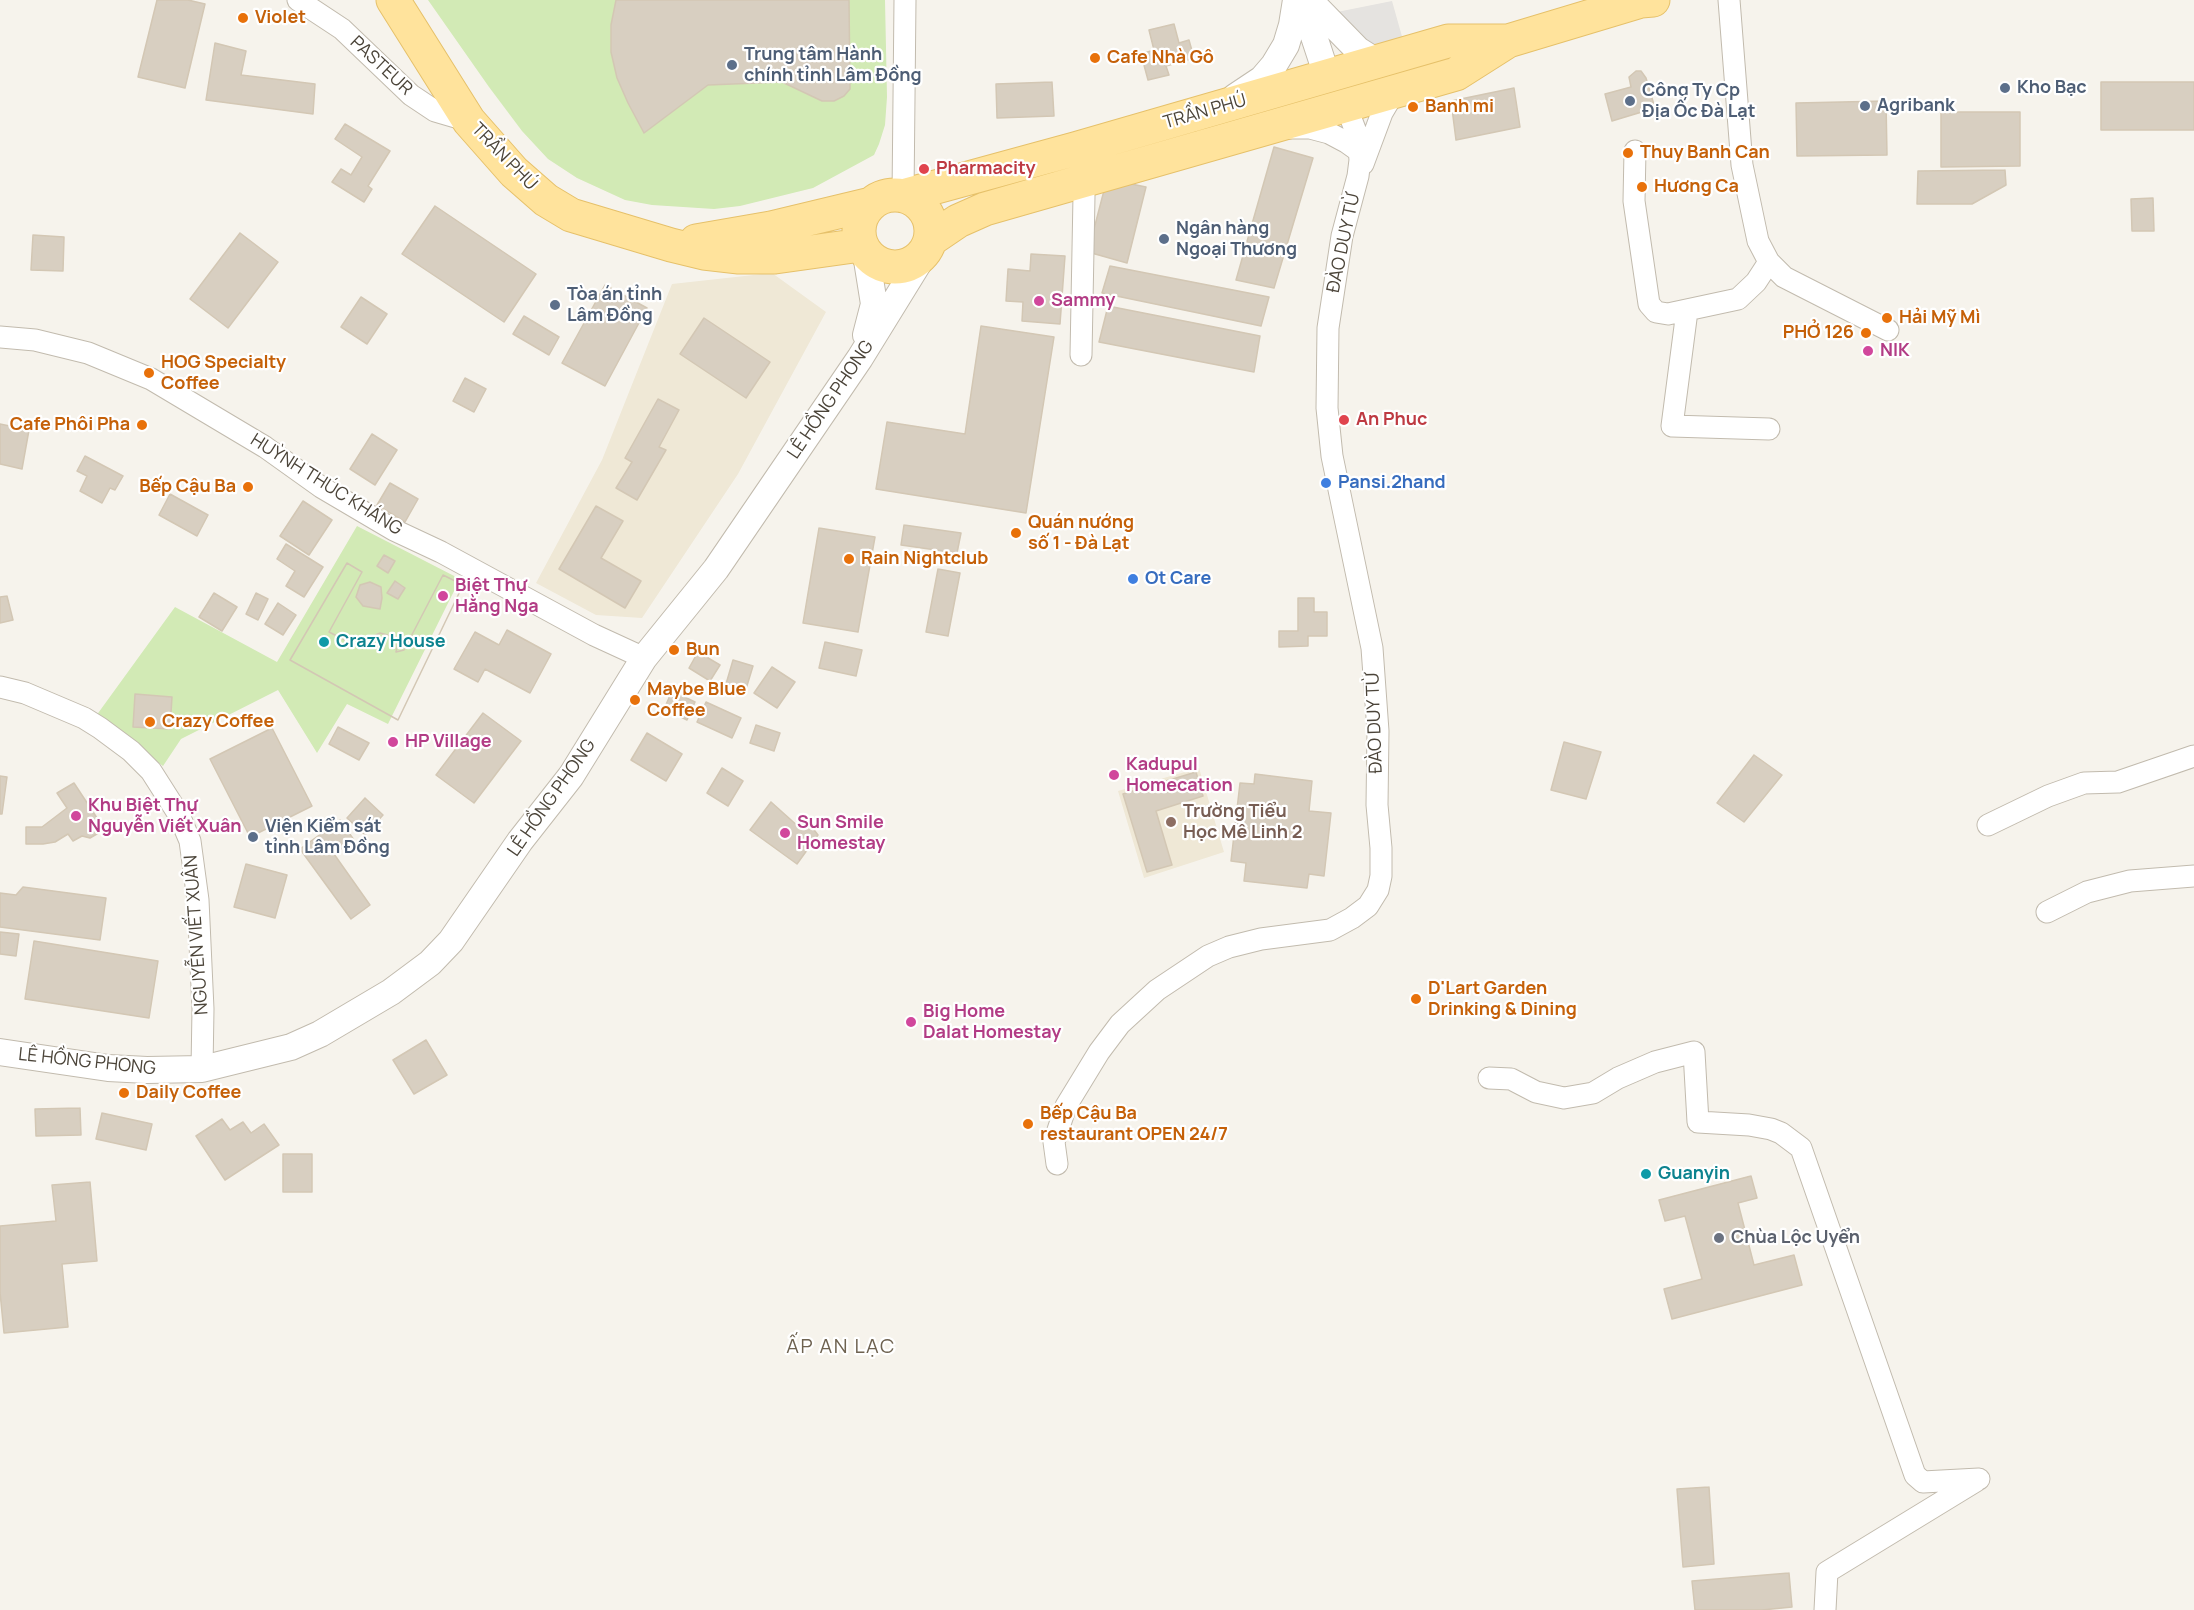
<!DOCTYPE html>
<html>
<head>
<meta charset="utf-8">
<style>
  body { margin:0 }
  canvas { display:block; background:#f6f3ec }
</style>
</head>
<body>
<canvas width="2194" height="1610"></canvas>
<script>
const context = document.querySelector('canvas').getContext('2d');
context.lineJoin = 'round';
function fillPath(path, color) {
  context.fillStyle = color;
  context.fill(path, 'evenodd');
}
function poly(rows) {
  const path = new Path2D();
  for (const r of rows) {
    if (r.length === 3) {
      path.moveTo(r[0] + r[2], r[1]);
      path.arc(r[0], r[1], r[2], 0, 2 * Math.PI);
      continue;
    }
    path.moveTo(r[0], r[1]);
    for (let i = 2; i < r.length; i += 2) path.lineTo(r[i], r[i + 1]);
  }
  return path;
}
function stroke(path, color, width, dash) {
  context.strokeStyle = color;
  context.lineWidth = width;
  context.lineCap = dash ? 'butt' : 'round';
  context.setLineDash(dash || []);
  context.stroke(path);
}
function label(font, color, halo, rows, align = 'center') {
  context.font = font + ' Manrope,sans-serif';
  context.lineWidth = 4.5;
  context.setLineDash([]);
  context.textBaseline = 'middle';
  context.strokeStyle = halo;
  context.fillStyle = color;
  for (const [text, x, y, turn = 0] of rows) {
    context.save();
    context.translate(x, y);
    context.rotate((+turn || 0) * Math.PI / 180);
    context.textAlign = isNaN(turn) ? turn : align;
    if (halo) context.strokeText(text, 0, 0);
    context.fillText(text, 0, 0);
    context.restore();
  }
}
fillPath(poly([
  [772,273,826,312,738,474,642,618,596,615,536,583,602,460,672,284],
  [1199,768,1224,852,1144,878,1118,791]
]), '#efe8d6');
fillPath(poly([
  [428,0,885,0,887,97,885,125,879,144,874,155,813,188,740,206,714,209,652,205,625,200,577,178,548,159,522,131,489,87],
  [357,526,460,579,388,724,347,704,317,753,278,690,181,739,163,766,96,716,175,607,277,662]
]), '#d2eab5');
fillPath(poly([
  [1392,1,1403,40,1369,48,1332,13]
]), '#e5e3e0');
const building = poly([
  [157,0,188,0,205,4,185,88,138,77,157,0],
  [616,0,849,0,850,89,844,96,834,101,822,101,782,82,708,85,644,133,628,103,617,78,611,52,611,25,616,0],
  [1174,24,1179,43,1189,40,1194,58,1166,66,1169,75,1148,80,1141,54,1154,50,1149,30,1174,24],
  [215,43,246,51,241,75,315,84,313,114,206,100,215,43],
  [1636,71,1641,71,1646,78,1655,108,1612,121,1605,94,1631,87,1629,77,1636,71],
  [1052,82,1054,116,997,118,996,84,1052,82],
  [2101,82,2194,82,2194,130,2101,130,2101,82],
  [1514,88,1520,127,1456,140,1451,101,1514,88],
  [1886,101,1887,155,1797,156,1796,103,1886,101],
  [1941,112,2020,112,2020,166,1941,167,1941,112],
  [345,124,390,151,368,186,372,189,364,202,332,182,341,169,351,175,362,157,335,139,345,124],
  [1274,147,1313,158,1274,288,1236,280,1274,147],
  [2005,170,2006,185,1972,204,1917,204,1918,171,2005,170],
  [1107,179,1146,187,1127,263,1088,252,1107,179],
  [2153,198,2154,231,2132,231,2131,199,2153,198],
  [435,206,536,274,504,322,402,254,435,206],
  [240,233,278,262,228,328,190,299,240,233],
  [33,235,64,237,63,271,31,270,33,235],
  [1031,254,1065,256,1060,324,1022,321,1023,302,1006,301,1008,269,1030,271,1031,254],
  [1110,266,1269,297,1261,326,1102,293,1110,266],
  [605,285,647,308,605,386,562,363,605,285],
  [361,297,387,314,367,344,341,327,361,297],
  [1108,306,1260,336,1254,372,1099,342,1108,306],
  [524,316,559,337,549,355,513,334,524,316],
  [704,318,770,362,746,398,680,354,704,318],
  [981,326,1054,337,1026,513,876,489,887,422,965,434,981,326],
  [465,378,486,389,474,412,453,401,465,378],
  [658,399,679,410,659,447,666,450,637,500,616,488,632,462,625,458,658,399],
  [0,424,29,430,22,469,0,464,0,424],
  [372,434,397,450,375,485,350,469,372,434],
  [85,456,123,476,115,490,110,488,102,503,80,491,87,476,77,471,85,456],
  [390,483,418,499,405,522,377,505,390,483],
  [170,494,208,515,197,536,159,515,170,494],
  [303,501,332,520,309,555,280,536,303,501],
  [596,506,623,521,601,558,641,581,625,608,559,569,596,506],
  [904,525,961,533,957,553,901,545,904,525],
  [819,528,875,537,858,632,803,623,819,528],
  [286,544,323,567,304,597,286,586,295,571,277,559,286,544],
  [384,555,395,561,388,573,377,566,384,555],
  [347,563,362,572,329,632,355,645,380,633,399,638,396,652,404,650,443,575,463,585,398,720,290,660,347,563],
  [347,563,362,572,329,632,355,645,380,633,399,638,396,652,404,650,443,575,463,585,398,720,290,660,347,563],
  [938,569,960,573,948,636,926,632,938,569],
  [395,581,405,588,398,599,387,593,395,581],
  [370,582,381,587,382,598,380,609,363,606,356,597,360,585,370,582],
  [214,593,237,607,222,631,199,617,214,593],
  [256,593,268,599,258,620,246,614,256,593],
  [7,596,13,620,0,623,0,597,7,596],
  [1298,598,1314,598,1314,612,1327,612,1327,636,1308,636,1308,646,1279,647,1279,631,1298,631,1298,598],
  [278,603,296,615,283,635,265,624,278,603],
  [507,630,551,654,530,693,485,669,478,682,454,669,475,632,499,645,507,630],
  [825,642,862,650,856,676,819,668,825,642],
  [698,652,720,665,710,681,689,668,698,652],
  [733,660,753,666,746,689,726,684,733,660],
  [772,667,795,682,777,708,754,693,772,667],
  [672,691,695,702,687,720,664,709,672,691],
  [135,694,172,697,170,729,133,727,135,694],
  [706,702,741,718,732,738,697,722,706,702],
  [483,713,521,741,474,803,436,775,483,713],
  [756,725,780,733,774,751,750,743,756,725],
  [338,727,369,743,359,760,329,744,338,727],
  [272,728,312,806,250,837,210,759,272,728],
  [647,733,682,754,666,781,631,760,647,733],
  [1564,742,1601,752,1586,799,1551,790,1564,742],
  [1754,755,1782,775,1744,822,1717,803,1754,755],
  [722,768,743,781,728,806,707,793,722,768],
  [1196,772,1203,796,1156,811,1172,865,1147,872,1123,794,1196,772],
  [1255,774,1312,781,1309,811,1331,813,1324,876,1309,874,1307,888,1244,881,1246,863,1231,861,1240,783,1254,784,1255,774],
  [0,776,7,777,2,814,0,814,0,776],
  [74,783,101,824,102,831,90,838,82,836,73,841,68,834,55,842,43,844,26,844,26,827,42,827,67,808,57,793,74,783],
  [365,798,383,815,365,835,347,818,365,798],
  [771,802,800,828,807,821,818,835,797,864,750,830,771,802],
  [340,820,354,840,334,854,370,905,351,919,300,849,340,820],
  [246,864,287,875,275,918,234,907,246,864],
  [23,887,106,898,100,940,0,927,0,893,16,895,23,887],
  [0,932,19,934,16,956,0,954,0,932],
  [34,941,158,961,149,1018,25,999,34,941],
  [426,1040,447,1075,414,1094,393,1060,426,1040],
  [80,1108,81,1135,36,1136,35,1109,80,1108],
  [102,1113,152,1124,146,1150,96,1139,102,1113],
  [222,1119,230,1130,243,1122,251,1133,264,1124,279,1145,225,1180,196,1136,222,1119],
  [283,1154,312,1154,312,1192,283,1192,283,1154],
  [1751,1176,1757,1198,1738,1203,1754,1265,1794,1255,1802,1285,1672,1319,1664,1289,1702,1279,1685,1216,1665,1221,1659,1200,1751,1176],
  [90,1182,97,1261,62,1264,68,1327,4,1333,0,1292,0,1226,56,1221,52,1185,90,1182],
  [1709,1487,1714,1564,1683,1567,1677,1489,1709,1487],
  [1789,1573,1792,1607,1762,1610,1695,1610,1692,1581,1789,1573]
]);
fillPath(building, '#d8cfc1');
stroke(building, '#d3c7b4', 1.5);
const minor = poly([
  [298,0,342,29,411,95,435,111,469,121],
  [1729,0,1742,165,1758,241,1769,262,1784,277,1888,330],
  [1289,128,1310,128,1329,133,1346,142,1360,152],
  [1635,151,1634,201,1649,304,1656,312,1668,314,1738,299,1756,282,1769,262],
  [1363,164,1382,113,1395,91],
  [1081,182,1084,196,1081,355],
  [903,196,905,0],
  [1687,311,1672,426,1769,429],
  [0,337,35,340,88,353,151,379,265,447,321,487,394,530,441,552,594,635,644,658],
  [0,687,25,693,84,718,100,728,131,751,151,771,179,815,190,841,198,900,203,1009,202,1069],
  [1988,825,2048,796,2084,783,2118,782,2194,756],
  [2047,912,2087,892,2130,881,2194,876],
  [1489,1078,1511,1079,1536,1092,1564,1098,1593,1093,1618,1078,1655,1062,1694,1052,1698,1122,1749,1125,1771,1129,1781,1133,1801,1148,1915,1475,1923,1482,1979,1479],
  [1057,1164,1054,1142,1066,1106,1099,1052,1120,1024,1157,990,1208,956,1229,947,1261,939,1330,930,1352,918,1368,906,1378,890,1381,876,1381,848,1377,805,1378,731,1372,648,1332,456,1327,408,1328,328,1342,236,1358,176,1360,160,1358,137,1346,106],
  [1825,1610,1827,1572,1976,1481]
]);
const tertiary = poly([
  [1302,0,1327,76],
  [1309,0,1358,50,1377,62],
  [1235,97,1262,79,1274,65,1286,45,1292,25,1296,0],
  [866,335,874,304,866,254],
  [0,1052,108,1068,147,1070,202,1069,291,1047,320,1034,391,992,430,963,451,941,520,841,571,776,644,658,716,569,860,358,926,251]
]);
const primary = poly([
  [393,0,469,121,514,172,546,200,571,215,671,245,704,253,739,257,775,257,861,245],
  [895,231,36],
  [903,196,1075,149,1448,41,1508,41],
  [930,240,958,221,985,209,1456,74,1508,41,1641,1,1653,0],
  [696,241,771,228,871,204]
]);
stroke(minor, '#c2bbae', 23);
stroke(tertiary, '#c2bbae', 28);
stroke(primary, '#e6c16a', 35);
stroke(minor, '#fff', 21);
stroke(tertiary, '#fff', 26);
stroke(primary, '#ffe39c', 33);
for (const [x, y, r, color] of [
  [243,18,6,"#e8710a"],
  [1095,58,6,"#e8710a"],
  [732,65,6,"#5c6f8a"],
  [2005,88,6,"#5c6f8a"],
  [1630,101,6,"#5c6f8a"],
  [1865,106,6,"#5c6f8a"],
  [1413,107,6,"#e8710a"],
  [1628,153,6,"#e8710a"],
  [924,169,6,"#e0444e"],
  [1642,187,6,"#e8710a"],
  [1164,239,6,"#5c6f8a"],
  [1039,301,6,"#d1479c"],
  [555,305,6,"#5c6f8a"],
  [1887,318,6,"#e8710a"],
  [1866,333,6,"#e8710a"],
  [1868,351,6,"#d1479c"],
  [149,373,6,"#e8710a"],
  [1344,420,6,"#e0444e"],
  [142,425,6,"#e8710a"],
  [1326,483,6,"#3f7fe0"],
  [248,487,6,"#e8710a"],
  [1016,533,6,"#e8710a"],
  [849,559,6,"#e8710a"],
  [1133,579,6,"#3f7fe0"],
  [443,596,6,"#d1479c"],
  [324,642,6,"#0f9aa8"],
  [674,650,6,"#e8710a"],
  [635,700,6,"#e8710a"],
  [150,722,6,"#e8710a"],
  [393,742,6,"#d1479c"],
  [1114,775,6,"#d1479c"],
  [76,816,6,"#d1479c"],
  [1171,822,6,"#8d6e63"],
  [785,833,6,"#d1479c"],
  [253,837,6,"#5c6f8a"],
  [1416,999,6,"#e8710a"],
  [911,1022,6,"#d1479c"],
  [124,1093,6,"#e8710a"],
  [1028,1124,6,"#e8710a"],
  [1646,1174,6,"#0f9aa8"],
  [1719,1238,6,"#6b7280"]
]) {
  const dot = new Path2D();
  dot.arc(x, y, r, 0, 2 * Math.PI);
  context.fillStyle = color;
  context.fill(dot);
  stroke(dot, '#fff', 2);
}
label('bold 18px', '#c56008', '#fff', [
  ["Violet",255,18],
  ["Cafe Nhà Gô",1107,58],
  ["Banh mi",1425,107],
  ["Thuy Banh Can",1640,153],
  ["Hương Ca",1654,187],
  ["Hải Mỹ Mì",1899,318],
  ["PHỞ 126",1854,333,"right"],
  ["HOG Specialty",161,363],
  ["Coffee",161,384],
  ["Cafe Phôi Pha",130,425,"right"],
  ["Bếp Cậu Ba",236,487,"right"],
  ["Quán nướng",1028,523],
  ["số 1 - Đà Lạt",1028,544],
  ["Rain Nightclub",861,559],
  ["Bun",686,650],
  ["Maybe Blue",647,690],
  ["Coffee",647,711],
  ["Crazy Coffee",162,722],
  ["D'Lart Garden",1428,989],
  ["Drinking & Dining",1428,1010],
  ["Daily Coffee",136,1093],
  ["Bếp Cậu Ba",1040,1114],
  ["restaurant OPEN 24/7",1040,1135]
], 'left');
label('bold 18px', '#4e5e75', '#fff', [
  ["Trung tâm Hành",744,55],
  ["chính tỉnh Lâm Đồng",744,76],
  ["Kho Bạc",2017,88],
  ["Công Ty Cp",1642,91],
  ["Địa Ốc Đà Lạt",1642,112],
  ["Agribank",1877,106],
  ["Ngân hàng",1176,229],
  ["Ngoại Thương",1176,250],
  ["Tòa án tỉnh",567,295],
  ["Lâm Đồng",567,316],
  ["Viện Kiểm sát",265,827],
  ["tỉnh Lâm Đồng",265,848]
], 'left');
label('18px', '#4b4439', '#fff', [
  ["PASTEUR",381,66,43],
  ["TRẦN PHÚ",1205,112,-16],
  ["TRẦN PHÚ",504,157,46],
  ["ĐÀO DUY TỪ",1344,243,-78],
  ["LÊ HỒNG PHONG",831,400,-56],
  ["HUỲNH THÚC KHÁNG",326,485,32],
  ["ĐÀO DUY TỪ",1375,723,-92],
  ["LÊ HỒNG PHONG",552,798,-55],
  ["NGUYỄN VIẾT XUÂN",197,935,-94],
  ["LÊ HỒNG PHONG",87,1062,6]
]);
label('bold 18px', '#be3a42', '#fff', [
  ["Pharmacity",936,169],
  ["An Phuc",1356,420]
], 'left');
label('bold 18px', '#b23c85', '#fff', [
  ["Sammy",1051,301],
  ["NIK",1880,351],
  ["Biệt Thự",455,586],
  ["Hằng Nga",455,607],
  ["HP Village",405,742],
  ["Kadupul",1126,765],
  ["Homecation",1126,786],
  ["Khu Biệt Thự",88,806],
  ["Nguyễn Viết Xuân",88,827],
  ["Sun Smile",797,823],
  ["Homestay",797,844],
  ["Big Home",923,1012],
  ["Dalat Homestay",923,1033]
], 'left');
label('bold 18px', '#366cbe', '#fff', [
  ["Pansi.2hand",1338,483],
  ["Ot Care",1145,579]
], 'left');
label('bold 18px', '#0d838f', '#fff', [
  ["Crazy House",336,642],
  ["Guanyin",1658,1174]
], 'left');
label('bold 18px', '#785e54', '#fff', [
  ["Trường Tiểu",1183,812],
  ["Học Mê Linh 2",1183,833]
], 'left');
label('bold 18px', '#5b616d', '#fff', [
  ["Chùa Lộc Uyển",1731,1238]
], 'left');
context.letterSpacing = '1.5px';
label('20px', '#6e6250', '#fff', [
  ["ẤP AN LẠC",841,1347]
]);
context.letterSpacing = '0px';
</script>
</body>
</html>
